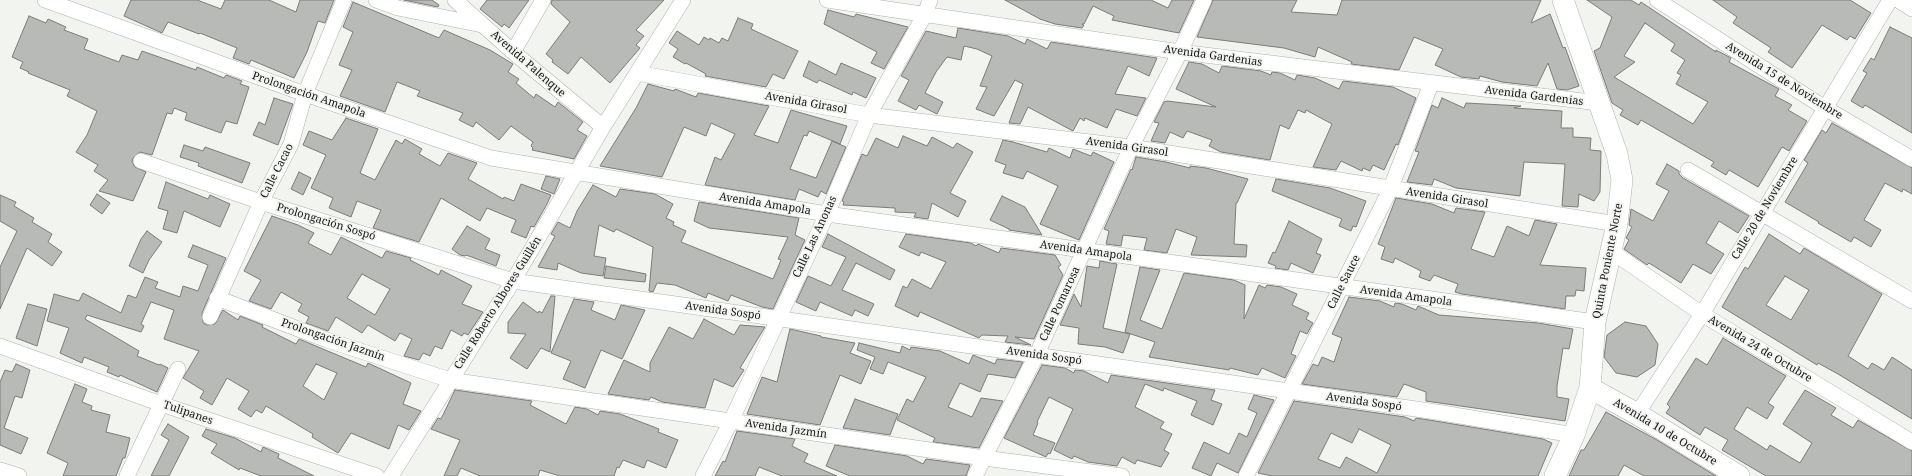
<!DOCTYPE html>
<html>
<head>
<meta charset="utf-8">
<style>
  body { margin:0 }
  canvas { display:block; background:#f2f4f0 }
</style>
</head>
<body>
<canvas width="1912" height="476"></canvas>
<script>
const context = document.querySelector('canvas').getContext('2d');
context.lineJoin = 'round';
function fillPath(path, color) {
  context.fillStyle = color;
  context.fill(path, 'evenodd');
}
function poly(rows) {
  const path = new Path2D();
  for (const r of rows) {
    path.moveTo(r[0], r[1]);
    for (let i = 2; i < r.length; i += 2) path.lineTo(r[i], r[i + 1]);
  }
  return path;
}
function stroke(path, color, width, dash) {
  context.strokeStyle = color;
  context.lineWidth = width;
  context.lineCap = dash ? 'butt' : 'round';
  context.setLineDash(dash || []);
  context.stroke(path);
}
function label(font, color, halo, rows, align = 'center') {
  context.font = font + ' "Noto Serif",serif';
  context.lineWidth = 3.5;
  context.setLineDash([]);
  context.textBaseline = 'middle';
  context.strokeStyle = halo;
  context.fillStyle = color;
  for (const [text, x, y, turn = 0] of rows) {
    context.save();
    context.translate(x, y);
    context.rotate((+turn || 0) * Math.PI / 180);
    context.textAlign = isNaN(turn) ? turn : align;
    if (halo) context.strokeText(text, 0, 0);
    context.fillText(text, 0, 0);
    context.restore();
  }
}
const building = poly([
  [131,0,197,0,221,9,225,0,269,0,296,12,300,0,334,0,325,23,318,21,307,52,294,78,251,60,249,64,233,58,237,48,200,33,199,34,168,22,162,33,124,16,131,0],
  [404,0,432,0,439,5,438,7,404,0],
  [487,0,529,0,509,28,504,24,502,27,480,9,487,0],
  [552,0,664,0,636,30,644,36,636,45,640,48,610,83,581,57,568,74,552,62,553,60,546,54,570,22,551,4,552,0],
  [1005,0,1151,0,1168,8,1172,0,1194,0,1179,33,1112,20,1114,16,1093,6,1084,24,1082,24,1084,25,1082,28,1055,24,1040,19,1005,0],
  [1213,0,1297,0,1291,12,1337,15,1342,0,1541,0,1531,23,1550,14,1563,48,1565,47,1579,86,1567,90,1557,89,1548,63,1537,86,1502,82,1480,76,1479,79,1461,77,1435,65,1443,49,1414,37,1399,70,1351,64,1352,62,1318,47,1315,57,1284,48,1197,37,1213,0],
  [1587,0,1631,0,1639,5,1641,2,1716,52,1716,50,1731,58,1729,62,1779,89,1775,96,1792,105,1788,110,1807,121,1789,151,1782,147,1758,187,1729,170,1726,175,1711,166,1714,162,1641,120,1638,125,1620,115,1623,110,1612,103,1594,51,1600,48,1612,17,1587,0],
  [1645,23,1675,44,1671,51,1685,60,1677,73,1681,75,1676,84,1708,102,1693,124,1614,77,1635,62,1624,56,1645,23],
  [1713,0,1850,0,1871,13,1855,39,1850,36,1847,40,1822,25,1792,68,1768,52,1771,48,1733,23,1737,17,1713,0],
  [353,2,439,38,444,30,490,50,513,64,508,72,519,79,516,83,534,98,536,94,555,107,558,102,583,122,577,130,587,136,574,159,532,150,533,148,531,146,533,142,511,126,499,140,476,122,473,127,459,120,463,113,417,96,420,91,397,82,385,112,340,96,352,70,339,65,353,32,343,27,353,2],
  [828,10,854,17,856,14,908,27,884,69,871,63,877,52,824,24,828,10],
  [29,16,46,23,48,19,66,27,64,30,88,39,84,49,119,62,122,55,138,60,142,51,196,70,197,67,224,78,226,75,242,81,240,84,249,87,237,124,226,121,221,133,185,120,187,113,174,108,172,114,167,113,152,155,140,152,133,158,132,162,135,167,146,172,133,201,99,191,108,180,94,171,98,165,76,152,87,135,97,111,67,96,70,90,28,73,29,72,20,68,23,62,12,57,29,16],
  [738,18,753,24,751,29,798,51,784,79,773,74,766,87,705,76,706,74,686,63,685,64,673,57,678,49,669,43,677,31,699,45,704,37,709,40,710,38,719,43,722,38,728,41,738,18],
  [1890,27,1912,38,1912,133,1865,105,1863,108,1851,101,1867,73,1863,71,1871,58,1874,60,1890,27],
  [958,28,1008,36,1025,44,1027,39,1047,49,1051,42,1157,58,1149,76,1128,66,1115,94,1146,98,1137,116,1116,109,1107,128,1085,118,1084,121,1080,118,1073,131,1028,107,1020,124,1009,123,1023,84,1015,80,994,116,976,109,987,87,980,86,992,56,977,49,964,46,961,60,947,57,936,72,925,93,943,102,937,114,919,105,916,110,898,101,909,80,901,76,926,31,956,38,958,28],
  [809,61,836,75,841,63,876,78,866,98,853,92,852,95,819,80,817,83,803,76,809,61],
  [1189,62,1202,64,1219,73,1222,66,1261,71,1271,75,1272,72,1280,73,1295,80,1297,75,1315,78,1339,89,1343,81,1393,87,1416,98,1398,145,1396,144,1384,170,1373,165,1370,171,1363,168,1362,171,1341,161,1336,170,1313,167,1332,124,1306,110,1305,113,1298,110,1289,129,1280,125,1270,160,1221,152,1209,146,1212,140,1187,131,1183,138,1170,132,1165,143,1151,141,1159,123,1154,122,1164,102,1167,101,1216,107,1176,89,1189,62],
  [648,84,674,91,675,89,696,97,698,93,769,106,754,135,778,143,791,110,847,126,840,144,809,131,807,136,804,135,790,169,816,178,832,141,846,147,826,194,821,191,818,197,799,189,795,200,705,185,715,157,721,160,735,134,711,123,706,136,684,127,662,177,600,166,636,108,648,84],
  [274,98,293,104,278,145,253,135,259,122,265,125,274,98],
  [1442,98,1464,108,1466,103,1521,106,1514,108,1562,111,1561,128,1573,128,1573,137,1591,138,1590,150,1601,151,1600,192,1594,201,1579,194,1578,207,1562,206,1565,164,1524,162,1520,196,1456,188,1434,179,1432,185,1407,182,1419,152,1415,151,1432,105,1438,108,1442,98],
  [346,118,378,129,360,173,375,180,396,140,402,144,405,139,422,149,419,154,440,166,448,153,477,163,468,179,503,199,504,197,514,201,521,184,551,195,547,204,534,227,531,226,526,238,511,232,516,220,487,208,480,221,441,198,419,242,373,228,381,210,357,201,351,217,329,208,333,198,311,188,326,155,303,145,309,131,332,140,346,118],
  [1832,123,1912,168,1912,194,1903,189,1902,192,1885,183,1864,220,1881,230,1871,247,1854,237,1851,242,1818,223,1819,222,1785,202,1808,163,1804,160,1822,130,1826,133,1832,123],
  [903,136,927,146,932,137,953,148,957,143,973,152,950,193,966,201,958,217,932,203,928,219,914,217,916,213,895,212,895,208,843,205,844,202,842,201,862,154,867,156,876,138,898,148,903,136],
  [1003,140,1013,142,1047,152,1049,148,1070,158,1073,149,1091,156,1093,152,1114,162,1079,240,1040,224,1058,186,1027,171,1023,179,1003,173,1006,165,995,161,1003,140],
  [184,145,203,151,205,147,250,163,242,183,198,166,199,163,180,157,184,145],
  [1136,157,1166,162,1190,168,1190,166,1206,168,1248,179,1237,203,1236,203,1234,244,1247,245,1246,257,1191,255,1197,237,1176,229,1167,253,1144,250,1147,238,1123,235,1121,246,1106,244,1109,231,1104,229,1131,169,1132,170,1136,157],
  [1667,164,1679,171,1679,174,1683,178,1749,216,1738,233,1719,221,1706,243,1724,254,1711,274,1693,264,1681,283,1649,263,1647,265,1624,249,1629,240,1626,238,1627,236,1632,227,1629,225,1631,209,1653,221,1669,191,1656,184,1667,164],
  [299,172,311,178,303,195,291,189,299,172],
  [546,176,560,179,554,194,541,189,546,176],
  [1276,179,1330,188,1366,201,1356,227,1353,226,1351,231,1339,226,1342,219,1272,191,1276,179],
  [166,182,208,199,210,195,230,204,220,227,184,211,177,233,163,229,168,211,158,208,166,182],
  [593,185,616,197,620,189,655,194,673,204,666,218,674,222,673,225,686,231,681,242,773,279,781,260,778,259,788,237,709,228,694,221,699,202,799,218,795,235,805,240,773,309,762,307,731,295,728,301,708,293,706,298,675,285,657,283,653,292,649,291,653,247,616,229,614,232,599,225,594,256,606,258,603,276,581,273,558,263,557,270,538,267,555,236,551,234,558,222,570,228,577,211,593,185],
  [97,194,110,203,102,214,90,205,97,194],
  [0,195,16,202,14,206,34,218,32,222,52,234,48,242,62,252,52,266,27,248,0,309,0,267,17,231,0,221,0,195],
  [1002,196,1025,207,1042,235,1009,230,1009,229,990,220,1002,196],
  [1396,198,1432,204,1454,213,1456,208,1485,212,1471,249,1494,257,1507,226,1529,236,1535,220,1557,224,1540,265,1586,268,1584,291,1576,290,1575,296,1566,296,1565,309,1462,294,1455,292,1458,284,1434,275,1430,281,1419,277,1421,271,1395,258,1393,263,1381,259,1385,247,1378,244,1396,198],
  [272,216,298,225,314,233,308,243,331,255,341,237,382,258,386,251,411,258,410,260,439,275,441,270,472,286,462,304,483,312,468,335,464,333,462,336,451,330,442,349,435,346,430,356,423,353,419,360,404,356,412,339,400,333,395,341,368,325,362,333,336,317,328,331,306,323,309,317,298,311,302,304,281,292,271,309,249,301,261,280,244,271,272,216],
  [362,274,390,289,375,315,347,298,362,274],
  [1289,221,1322,239,1316,253,1321,255,1313,273,1291,263,1288,270,1275,268,1276,266,1268,263,1273,252,1275,253,1289,221],
  [467,226,490,239,485,249,500,255,496,266,466,255,465,256,460,255,452,249,467,226],
  [147,231,162,242,149,260,143,273,129,266,141,239,147,231],
  [828,234,895,270,890,280,856,263,842,290,874,304,868,316,855,310,852,316,820,302,816,311,796,302,808,276,831,286,846,257,822,247,828,234],
  [906,234,971,243,976,246,978,244,999,253,1001,248,1055,255,1061,265,1058,267,1063,275,1034,339,1015,337,1031,345,1005,342,1008,336,982,335,979,338,920,312,918,317,895,306,903,286,907,288,912,279,931,289,946,262,921,252,919,256,899,247,906,234],
  [1769,234,1800,254,1804,248,1882,294,1848,356,1868,369,1872,363,1884,370,1892,357,1912,370,1912,419,1838,374,1818,363,1817,365,1722,307,1745,267,1748,269,1769,234],
  [1785,276,1809,290,1791,320,1766,305,1785,276],
  [193,245,226,258,202,313,203,323,207,325,215,324,223,310,238,320,240,316,263,325,262,327,296,344,299,339,366,367,368,363,411,383,403,404,421,411,409,430,398,425,389,449,351,433,338,453,312,437,313,434,266,406,262,413,256,410,251,417,238,409,249,391,227,378,212,405,200,398,204,391,183,378,199,351,164,339,174,310,151,302,141,324,144,326,141,332,87,315,85,319,139,351,137,356,159,365,160,364,168,368,157,392,120,375,119,377,107,372,109,367,84,357,82,363,60,353,69,328,47,321,54,294,79,301,83,293,121,313,128,295,136,298,145,277,158,282,155,288,180,297,183,286,198,291,208,265,188,257,193,245],
  [316,364,337,373,324,400,303,386,316,364],
  [1100,261,1117,264,1103,328,1130,334,1123,353,1105,347,1078,344,1079,328,1060,325,1074,294,1081,307,1087,266,1099,268,1100,261],
  [606,266,646,274,645,282,604,278,606,266],
  [1140,267,1160,270,1140,320,1162,329,1184,273,1234,280,1245,285,1244,319,1259,285,1265,288,1267,285,1281,287,1297,294,1292,305,1309,313,1306,319,1313,323,1307,334,1300,331,1291,354,1296,356,1285,378,1262,368,1258,375,1230,368,1229,370,1149,357,1155,342,1125,332,1140,267],
  [551,296,555,296,550,352,541,348,527,369,510,358,526,334,508,333,508,322,523,302,538,313,539,311,542,313,551,296],
  [1349,297,1380,301,1394,307,1395,303,1402,304,1416,310,1418,306,1439,315,1538,323,1573,329,1569,349,1563,348,1557,386,1557,397,1569,399,1565,421,1426,401,1426,392,1404,384,1397,397,1302,384,1313,364,1318,366,1322,357,1334,362,1342,338,1332,334,1349,297],
  [574,299,594,302,591,310,615,320,621,305,645,310,622,359,601,350,585,388,563,379,571,361,551,353,574,299],
  [28,304,47,309,37,346,16,338,28,304],
  [704,319,734,335,740,325,765,327,740,368,744,370,733,387,714,379,705,408,662,402,651,397,649,400,608,394,624,360,650,372,650,363,669,327,693,339,704,319],
  [1625,322,1646,326,1658,344,1655,365,1637,377,1616,373,1604,357,1607,335,1625,322],
  [790,329,821,336,821,337,855,343,850,353,871,361,861,384,840,375,820,425,747,414,762,377,777,382,790,329],
  [1723,338,1786,376,1768,403,1774,407,1767,419,1747,407,1734,429,1767,450,1770,445,1800,463,1812,443,1783,424,1805,390,1836,408,1831,415,1853,428,1858,420,1912,451,1912,476,1766,476,1722,450,1728,440,1705,427,1700,435,1666,413,1670,407,1667,404,1696,358,1707,365,1723,338],
  [859,343,900,353,902,346,910,350,911,347,940,351,969,364,973,355,995,364,997,359,1023,362,1015,378,988,374,980,392,960,383,948,407,972,417,981,398,1003,401,979,448,933,442,935,438,897,420,907,399,913,402,926,377,888,362,883,374,870,369,875,357,857,350,859,343],
  [16,364,30,370,22,398,15,396,4,428,28,438,21,454,0,445,0,382,5,370,12,372,16,364],
  [1042,365,1065,368,1074,373,1075,370,1084,371,1108,383,1111,375,1215,390,1211,400,1222,404,1213,425,1191,415,1197,401,1164,388,1163,391,1145,384,1135,407,1164,422,1160,428,1172,434,1164,450,1169,453,1161,467,1137,460,1135,464,1122,457,1117,466,1088,462,1074,456,1072,459,1054,450,1073,409,1049,397,1037,422,1038,423,1033,435,1055,443,1050,454,1048,453,1046,457,1004,438,1042,365],
  [75,384,87,389,82,402,92,406,91,410,110,415,106,432,130,438,125,458,123,458,116,476,63,476,68,463,47,453,75,384],
  [455,390,532,401,530,405,566,424,575,407,587,409,598,415,600,411,620,414,659,429,658,432,678,440,666,468,647,460,644,468,623,460,619,468,617,467,614,476,560,476,540,470,538,476,480,476,461,468,457,476,444,476,460,440,431,429,438,418,441,419,455,390],
  [1254,395,1274,400,1238,473,1217,463,1211,476,1192,468,1204,442,1229,454,1239,433,1247,437,1257,413,1248,409,1254,395],
  [855,399,898,414,890,435,843,428,855,399],
  [1294,401,1405,417,1414,421,1416,418,1429,420,1543,439,1552,443,1538,476,1272,476,1258,473,1294,401],
  [1359,429,1391,445,1377,473,1346,457,1340,468,1318,459,1331,433,1352,443,1359,429],
  [1606,412,1657,440,1716,476,1644,476,1624,465,1618,476,1569,476,1581,450,1584,450,1606,412],
  [168,424,189,437,169,476,151,476,169,440,161,435,168,424],
  [206,429,235,438,261,452,263,447,279,454,278,458,314,476,261,476,240,468,239,470,211,453,217,444,202,436,206,429],
  [737,431,795,439,792,446,808,454,804,462,837,476,782,476,759,467,755,476,715,476,723,461,725,462,737,431],
  [835,445,907,456,923,464,926,459,970,465,966,476,850,476,826,466,835,445]
]);
fillPath(building, '#b8bab7');
stroke(building, '#7b7d7a', 1);
const street = poly([
  [45,0,305,94,491,158,827,214,1595,322],
  [376,0,398,8,482,25],
  [455,0,513,52,603,127],
  [827,0,1180,52,1599,103],
  [1657,0,1825,108,1912,159],
  [1898,0,1912,9],
  [513,52,543,0],
  [637,73,869,115,1131,147,1617,224],
  [141,161,261,202,513,281,1430,411,1574,435],
  [1688,170,1912,301],
  [1611,251,1702,314,1912,442],
  [217,298,327,340,450,380,984,458,1122,476],
  [210,317,261,202,291,144,305,94,344,0],
  [0,346,161,404,377,476],
  [1637,414,1702,314,1890,0],
  [0,470,19,476],
  [127,476,178,369],
  [391,476,513,281,603,127,683,0],
  [703,476,731,421,827,214,869,115,925,14,930,0],
  [975,476,1037,354,1131,147,1180,52,1204,0],
  [1246,476,1390,190,1431,84]
]);
const secondary = poly([
  [1590,388,1637,414,1739,476],
  [1555,476,1574,435,1590,388,1595,322,1617,224,1622,180,1617,154,1563,0]
]);
stroke(street, '#b1b3af', 16);
stroke(secondary, '#b1b3af', 22);
stroke(street, '#fff', 15);
stroke(secondary, '#fff', 21);
label('11px', '#161716', '#f2f4f0', [
  ["Avenida Gardenias",1213,56,8],
  ["Avenida Palenque",528,64,41],
  ["Avenida 15 de Noviembre",1784,81,32],
  ["Prolongación Amapola",309,95,19],
  ["Avenida Gardenias",1534,96,7],
  ["Avenida Girasol",806,103,10],
  ["Avenida Girasol",1127,147,8],
  ["Calle Cacao",277,171,-63],
  ["Avenida Girasol",1447,198,9],
  ["Avenida Amapola",765,204,9],
  ["Calle 20 de Noviembre",1765,208,-59],
  ["Prolongación Sospó",326,222,17],
  ["Calle Las Anonas",815,237,-65],
  ["Avenida Amapola",1086,251,8],
  ["Quinta Poniente Norte",1608,261,-79],
  ["Calle Sauce",1344,282,-63],
  ["Avenida Amapola",1406,296,8],
  ["Calle Roberto Albores Guillén",498,303,-58],
  ["Calle Pomarosa",1060,304,-65],
  ["Avenida Sospó",723,311,8],
  ["Prolongación Jazmín",333,340,19],
  ["Avenida 24 de Octubre",1760,349,31],
  ["Avenida Sospó",1044,356,8],
  ["Avenida Sospó",1364,402,8],
  ["Tulipanes",188,413,19],
  ["Avenida Jazmín",786,429,8],
  ["Avenida 10 de Octubre",1665,432,31]
]);
</script>
</body>
</html>
